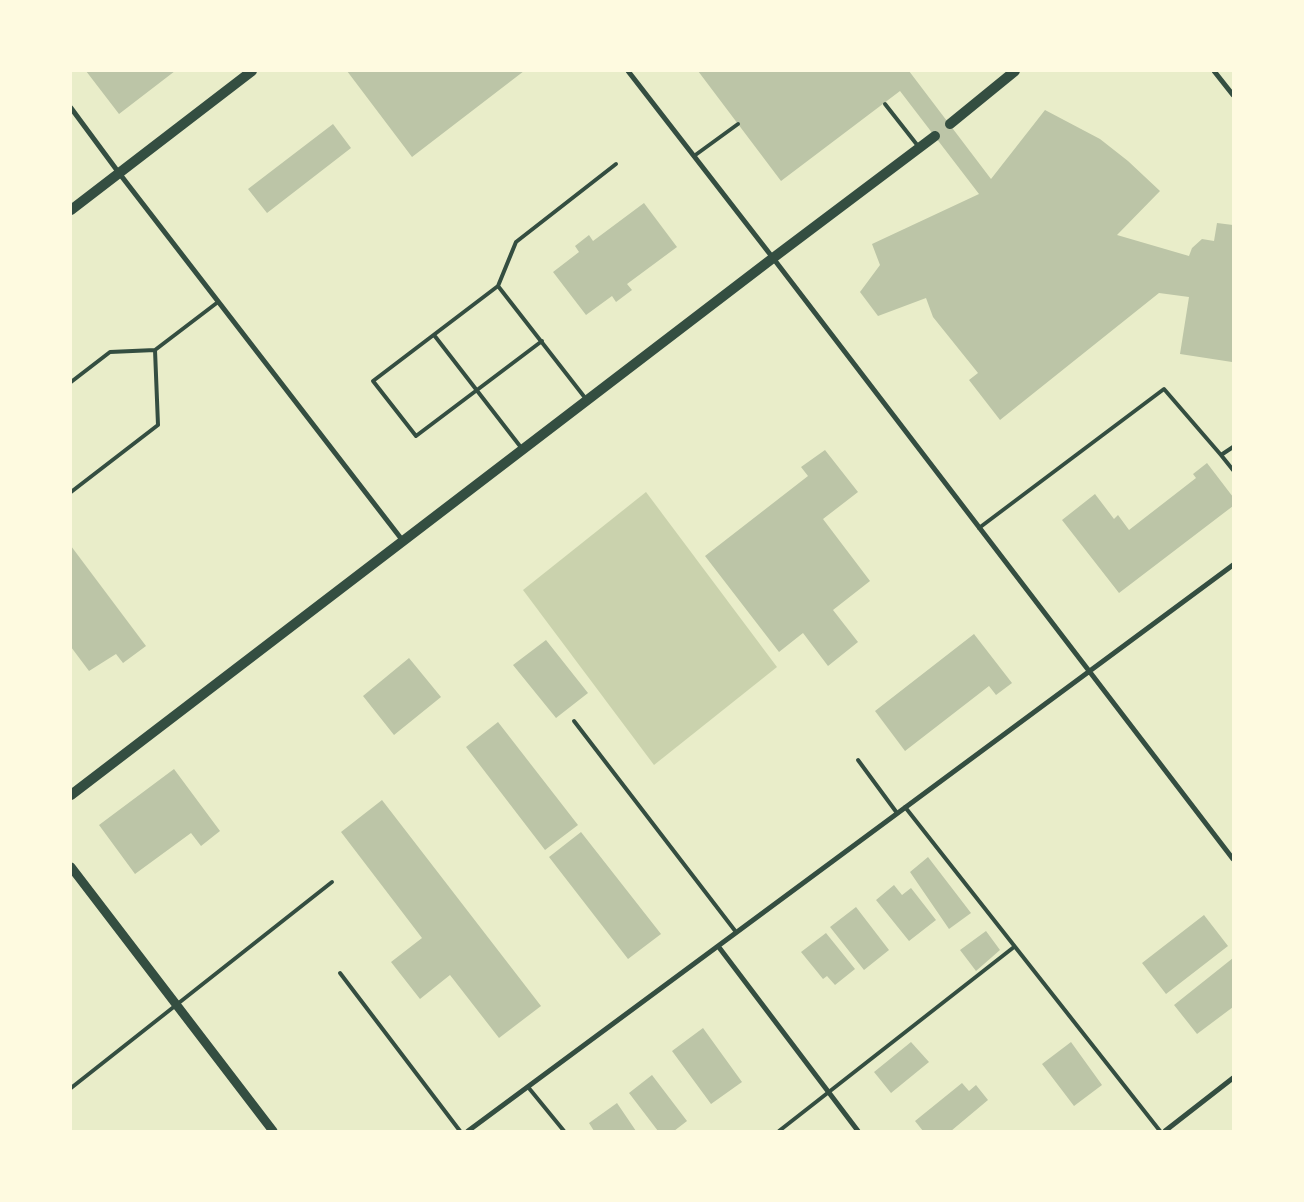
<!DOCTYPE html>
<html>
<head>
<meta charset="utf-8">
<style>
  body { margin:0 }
  #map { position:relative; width:1304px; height:1202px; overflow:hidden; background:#e9edc9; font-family:Quicksand,sans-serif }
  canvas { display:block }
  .frame { position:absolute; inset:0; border:72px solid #fefae0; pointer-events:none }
</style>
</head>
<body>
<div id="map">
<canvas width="1304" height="1202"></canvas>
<div class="frame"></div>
</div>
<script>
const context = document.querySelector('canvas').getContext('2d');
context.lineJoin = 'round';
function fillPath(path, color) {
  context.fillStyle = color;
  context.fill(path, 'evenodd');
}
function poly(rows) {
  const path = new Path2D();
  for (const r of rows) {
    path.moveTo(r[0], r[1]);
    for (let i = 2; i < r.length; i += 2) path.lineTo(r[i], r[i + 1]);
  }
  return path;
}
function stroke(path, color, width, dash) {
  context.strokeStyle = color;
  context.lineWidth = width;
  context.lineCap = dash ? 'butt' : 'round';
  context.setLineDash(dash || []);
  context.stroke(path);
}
fillPath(poly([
  [646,492,777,667,654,765,523,590]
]), '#cad2ad');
fillPath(poly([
  [86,71,175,71,119,114],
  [347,71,524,71,412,157],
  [698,71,909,71,991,179,1045,110,1100,139,1128,161,1160,191,1117,235,1189,256,1192,248,1202,239,1214,241,1217,223,1233,225,1232,362,1180,354,1189,297,1159,293,1000,420,969,380,978,373,933,317,926,298,878,316,860,292,880,265,872,244,979,194,900,91,781,181],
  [333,124,351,148,267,213,248,189],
  [644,203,677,247,627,284,632,290,616,302,612,296,586,315,553,272,579,252,575,246,589,235,593,241],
  [825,450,858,492,823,519,870,581,833,610,858,642,828,666,803,633,779,652,705,556,808,476,801,467],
  [1207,463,1233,497,1233,506,1119,593,1062,520,1095,494,1114,519,1118,515,1129,530,1196,478,1193,474],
  [71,546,146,646,123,663,116,654,89,671,71,647],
  [974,634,1012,683,996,695,989,686,905,751,875,711],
  [546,640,588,693,556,718,513,665],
  [409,658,441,697,394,735,363,696],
  [498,722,578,825,545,850,466,747],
  [174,769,220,831,201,846,191,833,135,874,99,825],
  [382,800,541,1006,499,1038,450,975,420,999,391,962,422,938,341,832],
  [581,832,661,934,628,959,549,857],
  [928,857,971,913,949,929,910,872],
  [894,885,902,895,911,888,936,920,909,941,876,900],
  [856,907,889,950,864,970,830,927],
  [1204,915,1228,946,1166,994,1142,963],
  [986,931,1000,950,976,971,960,950],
  [826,933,855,969,835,985,827,976,823,979,801,952],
  [1233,958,1233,1007,1197,1034,1174,1005],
  [703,1028,742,1082,711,1104,672,1051],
  [911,1042,929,1062,891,1093,874,1072],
  [1071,1042,1102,1085,1074,1106,1042,1064],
  [652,1075,687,1121,674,1131,658,1131,629,1093],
  [962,1083,969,1091,976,1085,988,1100,951,1131,923,1131,915,1121],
  [617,1103,636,1131,594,1131,589,1123]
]), '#bcc5a7');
stroke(poly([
  [885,104,918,146],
  [694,156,738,124],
  [498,286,586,399],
  [434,335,523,450],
  [542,341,416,436,373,381,498,286,516,242,616,164],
  [71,382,110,352,155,350,218,302],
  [1221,455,1233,470],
  [71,492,158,425,155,350],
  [979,528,1164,389,1221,455,1233,447],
  [574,721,736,932],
  [858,760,897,813],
  [905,807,1160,1131],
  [340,973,460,1131],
  [528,1087,564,1131],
  [71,1088,332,882],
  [779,1131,1014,947]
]), '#344e41', 4);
stroke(poly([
  [628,71,773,258,1233,859],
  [1214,71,1233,95],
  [71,108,119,173,403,541],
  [718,946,858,1131],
  [468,1131,1233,565],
  [1165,1131,1233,1078]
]), '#344e41', 5);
stroke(poly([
  [71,867,273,1131]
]), '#344e41', 9);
stroke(poly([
  [950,124,1015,71],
  [71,210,252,71],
  [71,795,773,258,935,136]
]), '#344e41', 10);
</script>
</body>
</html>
